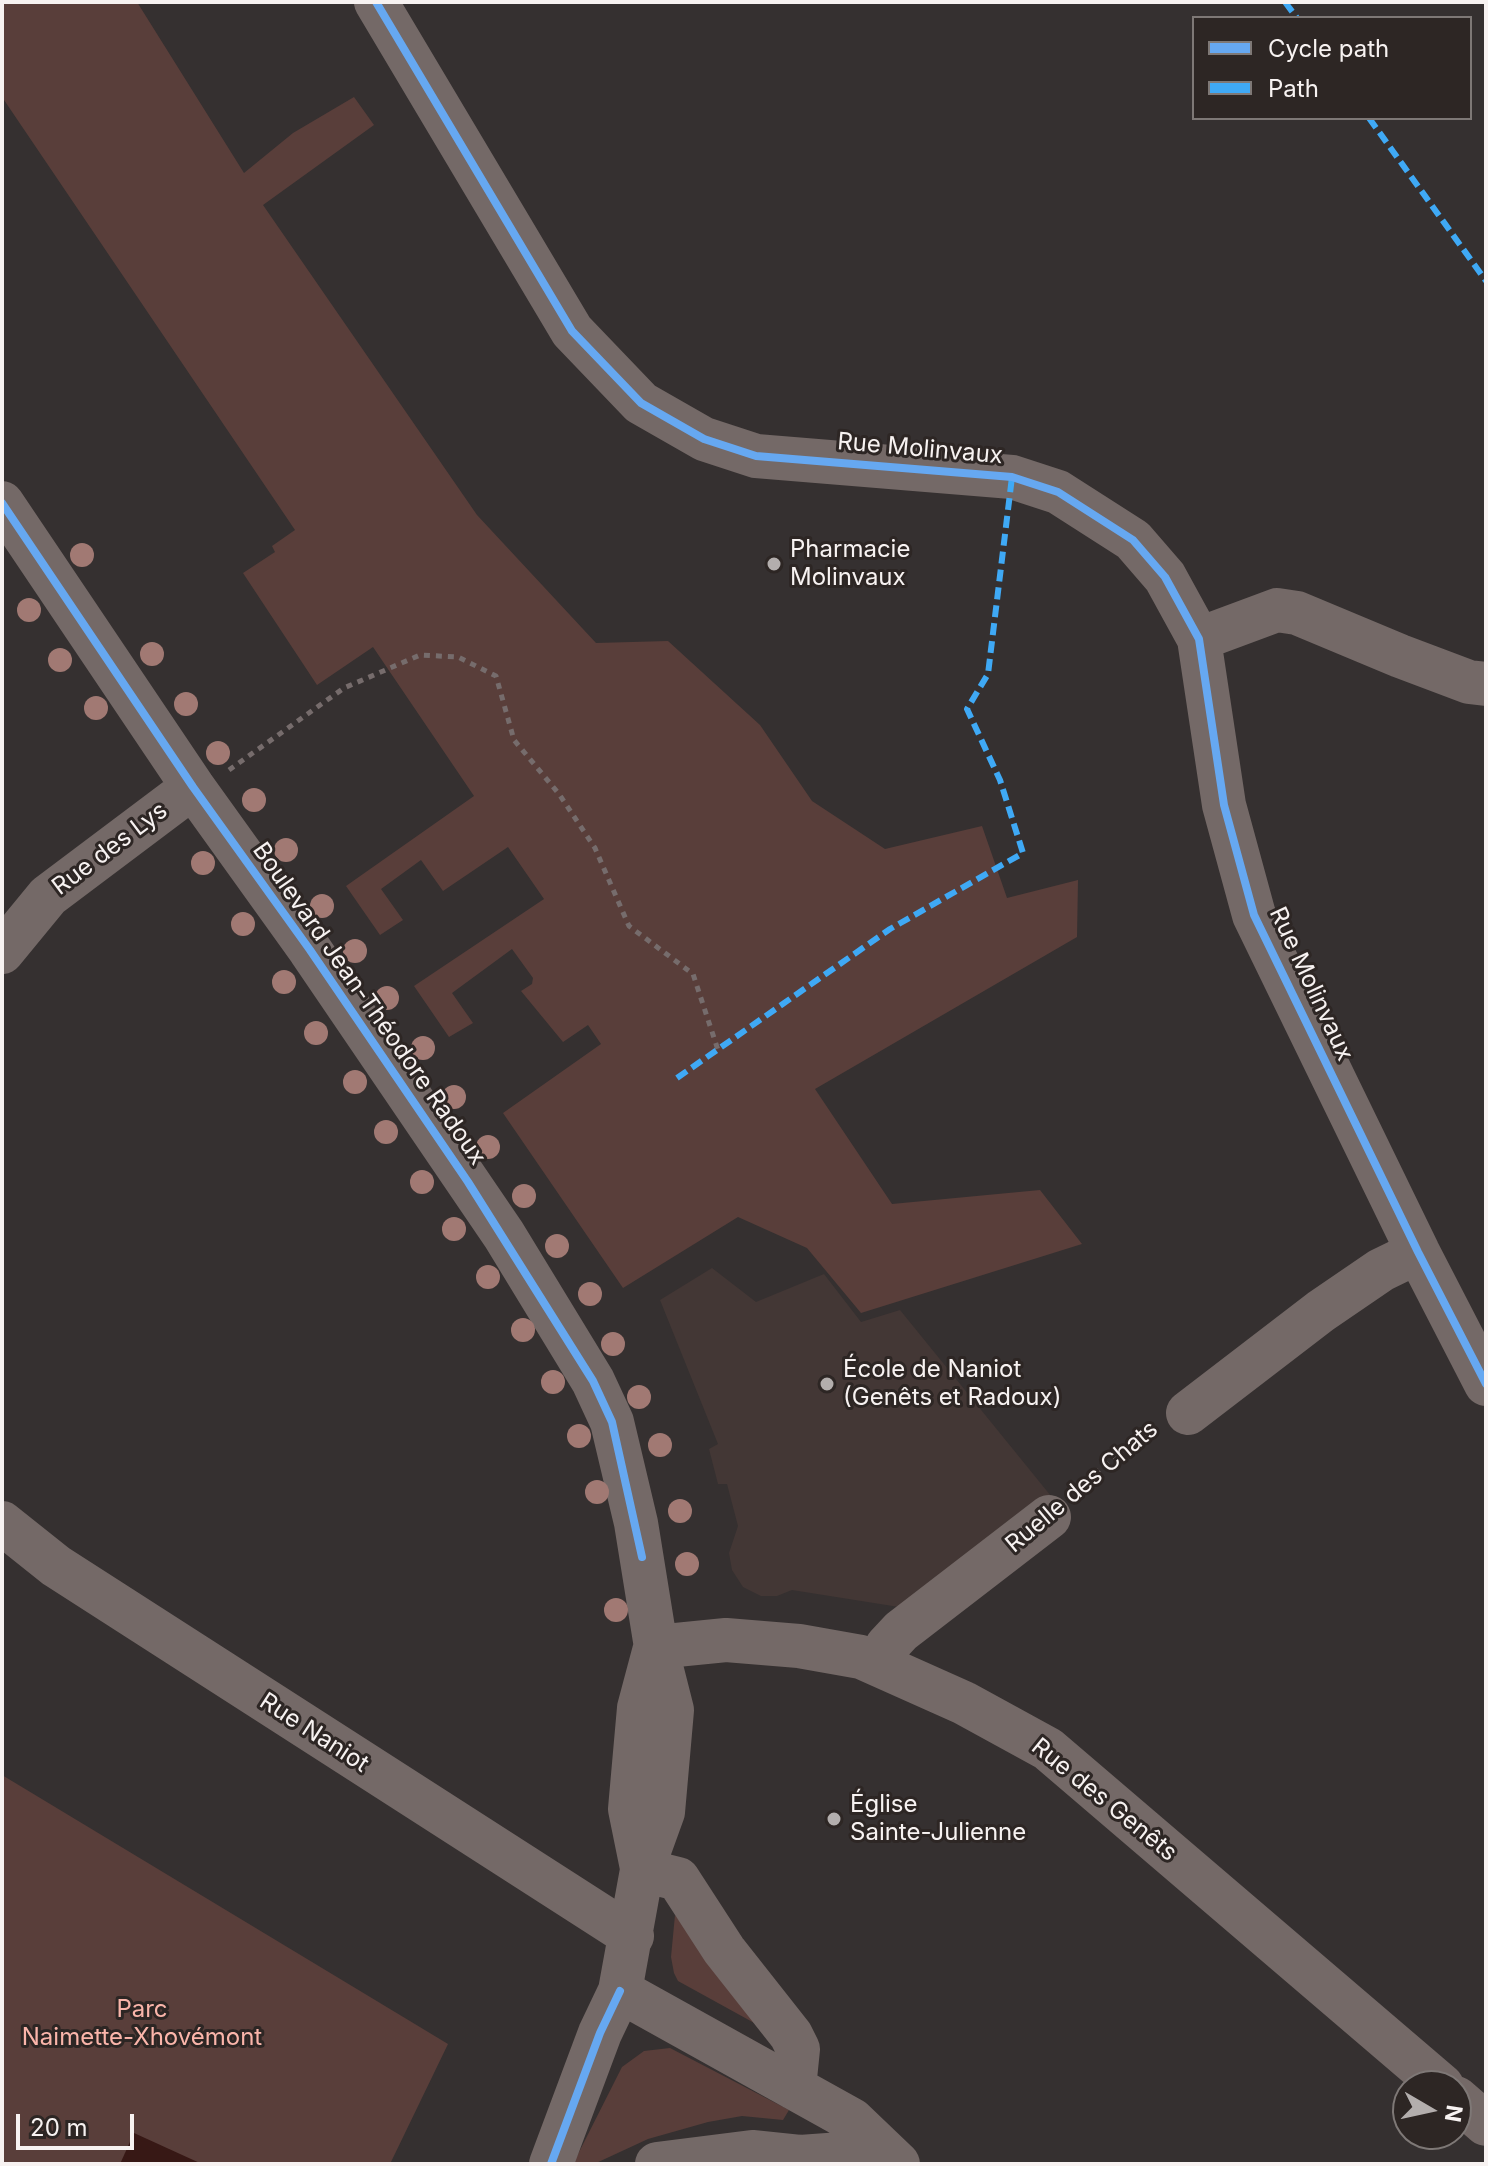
<!DOCTYPE html>
<html>
<head>
<meta charset="utf-8">
<style>
  body { margin:0 }
  #map { position:relative; width:1488px; height:2166px; overflow:hidden; background:#353030; font-family:Inter,sans-serif }
  canvas { display:block }
  .frame { position:absolute; inset:0; border:4px solid #f7f2f1; pointer-events:none }
  .legend { position:absolute; left:1192px; top:16px; width:280px; height:104px; box-sizing:border-box; background:#2d2624; border:2px solid #7e7876; margin:0; padding:10px 14px; list-style:none; font-size:24px; color:#f7f2f1 }
  .legend li { display:flex; align-items:center; gap:16px; height:40px }
  .legend b { width:40px; border:2px solid #7e7876 }
  .north { position:absolute; left:1392px; top:2070px; width:80px; height:80px; box-sizing:border-box; background:#2d2624; border:2px solid #7e7876; border-radius:50%; rotate:99deg; font-size:22px; font-weight:700; line-height:32px; text-align:center; color:#f7f2f1 }
  .north::after { content:''; display:block; margin:auto; width:28px; height:36px; background:#b3aead; clip-path:polygon(50% 0,100% 100%,50% 72%,0 100%) }
  .scale { position:absolute; left:16px; top:2114px; width:118px; height:36px; box-sizing:border-box; border:4px solid #f7f2f1; border-top:0; padding-left:10px; font-size:24px; line-height:28px; white-space:nowrap; color:#f7f2f1; -webkit-text-stroke:6px #2d2624; paint-order:stroke }
</style>
</head>
<body>
<div id="map">
<canvas width="1488" height="2166"></canvas>
<div class="frame"></div>
<ul class="legend">
<li><b style="height:10px;background:#66a8f1"></b>Cycle path</li>
<li><b style="height:10px;background:#3fa9f5"></b>Path</li>
</ul>
<div class="north">N</div>
<div class="scale">20 m</div>
</div>
<script>
const context = document.querySelector('canvas').getContext('2d');
context.lineJoin = 'round';
function fillPath(path, color) {
  context.fillStyle = color;
  context.fill(path, 'evenodd');
}
function poly(rows) {
  const path = new Path2D();
  for (const r of rows) {
    path.moveTo(r[0], r[1]);
    for (let i = 2; i < r.length; i += 2) path.lineTo(r[i], r[i + 1]);
  }
  return path;
}
function stroke(path, color, width, dash) {
  context.strokeStyle = color;
  context.lineWidth = width;
  context.lineCap = dash ? 'butt' : 'round';
  context.setLineDash(dash || []);
  context.stroke(path);
}
function label(font, color, halo, rows, align = 'center') {
  context.font = font + ' Inter,sans-serif';
  context.lineWidth = 6;
  context.setLineDash([]);
  context.textBaseline = 'middle';
  context.strokeStyle = halo;
  context.fillStyle = color;
  for (const [text, x, y, turn = 0] of rows) {
    context.save();
    context.translate(x, y);
    context.rotate((+turn || 0) * Math.PI / 180);
    context.textAlign = isNaN(turn) ? turn : align;
    if (halo) context.strokeText(text, 0, 0);
    context.fillText(text, 0, 0);
    context.restore();
  }
}
fillPath(poly([
  [712,1268,756,1302,824,1274,861,1322,900,1310,1055,1501,899,1607,792,1590,777,1596,761,1596,743,1587,732,1570,729,1553,738,1526,727,1484,718,1484,709,1449,718,1444,660,1300]
]), '#433735');
fillPath(poly([
  [2,2,137,2,244,173,293,133,354,97,374,125,263,205,477,515,596,643,668,641,760,725,812,801,885,849,982,826,1007,898,1078,880,1077,937,815,1089,892,1204,1040,1190,1082,1244,861,1313,807,1248,738,1217,623,1288,503,1113,601,1044,588,1025,563,1042,521,991,532,984,533,978,512,949,452,993,473,1023,449,1037,414,986,544,899,508,847,443,891,421,860,381,889,403,920,380,935,346,886,474,796,373,647,317,685,243,573,275,552,272,546,295,530,2,97],
  [2,1775,448,2044,390,2164,2,2164],
  [675,1915,767,2030,678,1981,674,1973,671,1957],
  [670,2048,789,2110,783,2120,742,2116,708,2122,648,2139,594,2164,573,2164,622,2067,644,2051]
]), '#593e3a');
fillPath(poly([
  [134,2133,202,2164,120,2164]
]), '#371815');
stroke(poly([
  [229,770,344,688,420,655,458,657,496,676,514,740,559,794,595,848,629,926,693,974,718,1050],
  [1076,1489,1149,1430]
]), '#766c6c', 5, [6, 6]);
stroke(poly([
  [376,2,572,331,641,403,704,439,756,456,1012,477,1058,492,1133,540,1165,577,1199,639,1224,805,1254,915,1418,1252,1486,1384],
  [2,503,193,787,310,950,504,1235,593,1381,612,1422,636,1523,656,1647,672,1710,663,1812,642,1870,620,1991,600,2033,551,2164],
  [1199,639,1277,610,1297,613,1400,656,1469,682,1486,684],
  [2,952,48,896,193,787],
  [1188,1413,1321,1311,1381,1270,1418,1252],
  [2,1523,56,1566,632,1936],
  [656,1647,726,1640,799,1646,861,1657,964,1703,1048,1749,1442,2086],
  [880,1663,887,1646,901,1631,1049,1517],
  [642,1868,630,1809,639,1708,655,1648],
  [642,1870,678,1879,724,1950,791,2035,798,2049,794,2088],
  [620,1991,852,2120,898,2164],
  [1456,2098,1486,2124],
  [657,2164,752,2152,800,2157,883,2151]
]), '#746967', 44);
stroke(poly([
  [1285,2,1297,18],
  [1369,118,1486,281],
  [677,1078,890,929,1023,853,1000,780,967,709,988,674,1012,477]
]), '#3fa9f5', 6, [12, 6]);
stroke(poly([
  [376,2,572,331,641,403,704,439,756,456,1012,477,1058,492,1133,540,1165,577,1199,639,1224,805,1254,915,1418,1252,1486,1384],
  [2,503,193,787,310,950,468,1182,593,1381,612,1422,642,1557],
  [551,2164,600,2033,620,1991]
]), '#66a8f1', 8);
context.fillStyle = '#a17973';
for (const [x, y] of [
  [82,555],
  [29,610],
  [152,654],
  [60,660],
  [186,704],
  [96,708],
  [218,753],
  [254,800],
  [286,850],
  [203,863],
  [322,906],
  [243,924],
  [355,951],
  [284,982],
  [387,998],
  [316,1033],
  [423,1048],
  [355,1082],
  [454,1097],
  [386,1132],
  [488,1147],
  [422,1182],
  [524,1196],
  [454,1229],
  [557,1246],
  [488,1277],
  [590,1294],
  [523,1330],
  [613,1344],
  [553,1382],
  [639,1397],
  [579,1436],
  [660,1445],
  [597,1492],
  [680,1511],
  [687,1564],
  [616,1610]
]) {
  context.beginPath();
  context.arc(x, y, 12, 0, 2 * Math.PI);
  context.fill();
}
for (const [x, y, r, color] of [
  [774,564,8,"#b3aead"],
  [827,1384,8,"#b3aead"],
  [834,1819,8,"#b3aead"]
]) {
  const dot = new Path2D();
  dot.arc(x, y, r, 0, 2 * Math.PI);
  context.fillStyle = color;
  context.fill(dot);
  stroke(dot, '#2d2624', 3);
}
label('24px', '#f7f2f1', '#2d2624', [
  ["Rue Molinvaux",920,449,5],
  ["Rue des Lys",110,849,-37],
  ["Rue Molinvaux",1311,984,65],
  ["Boulevard Jean-Théodore Radoux",369,1004,55],
  ["Ruelle des Chats",1082,1487,-40],
  ["Rue Naniot",314,1733,33],
  ["Rue des Genêts",1104,1800,39]
]);
label('24px', '#f7f2f1', '#2d2624', [
  ["Pharmacie",790,550],
  ["Molinvaux",790,578],
  ["École de Naniot",843,1370],
  ["(Genêts et Radoux)",843,1398],
  ["Église",850,1805],
  ["Sainte-Julienne",850,1833]
], 'left');
label('24px', '#fab5aa', '#2d2624', [
  ["Parc",142,2010],
  ["Naimette-Xhovémont",142,2038]
]);
</script>
</body>
</html>
